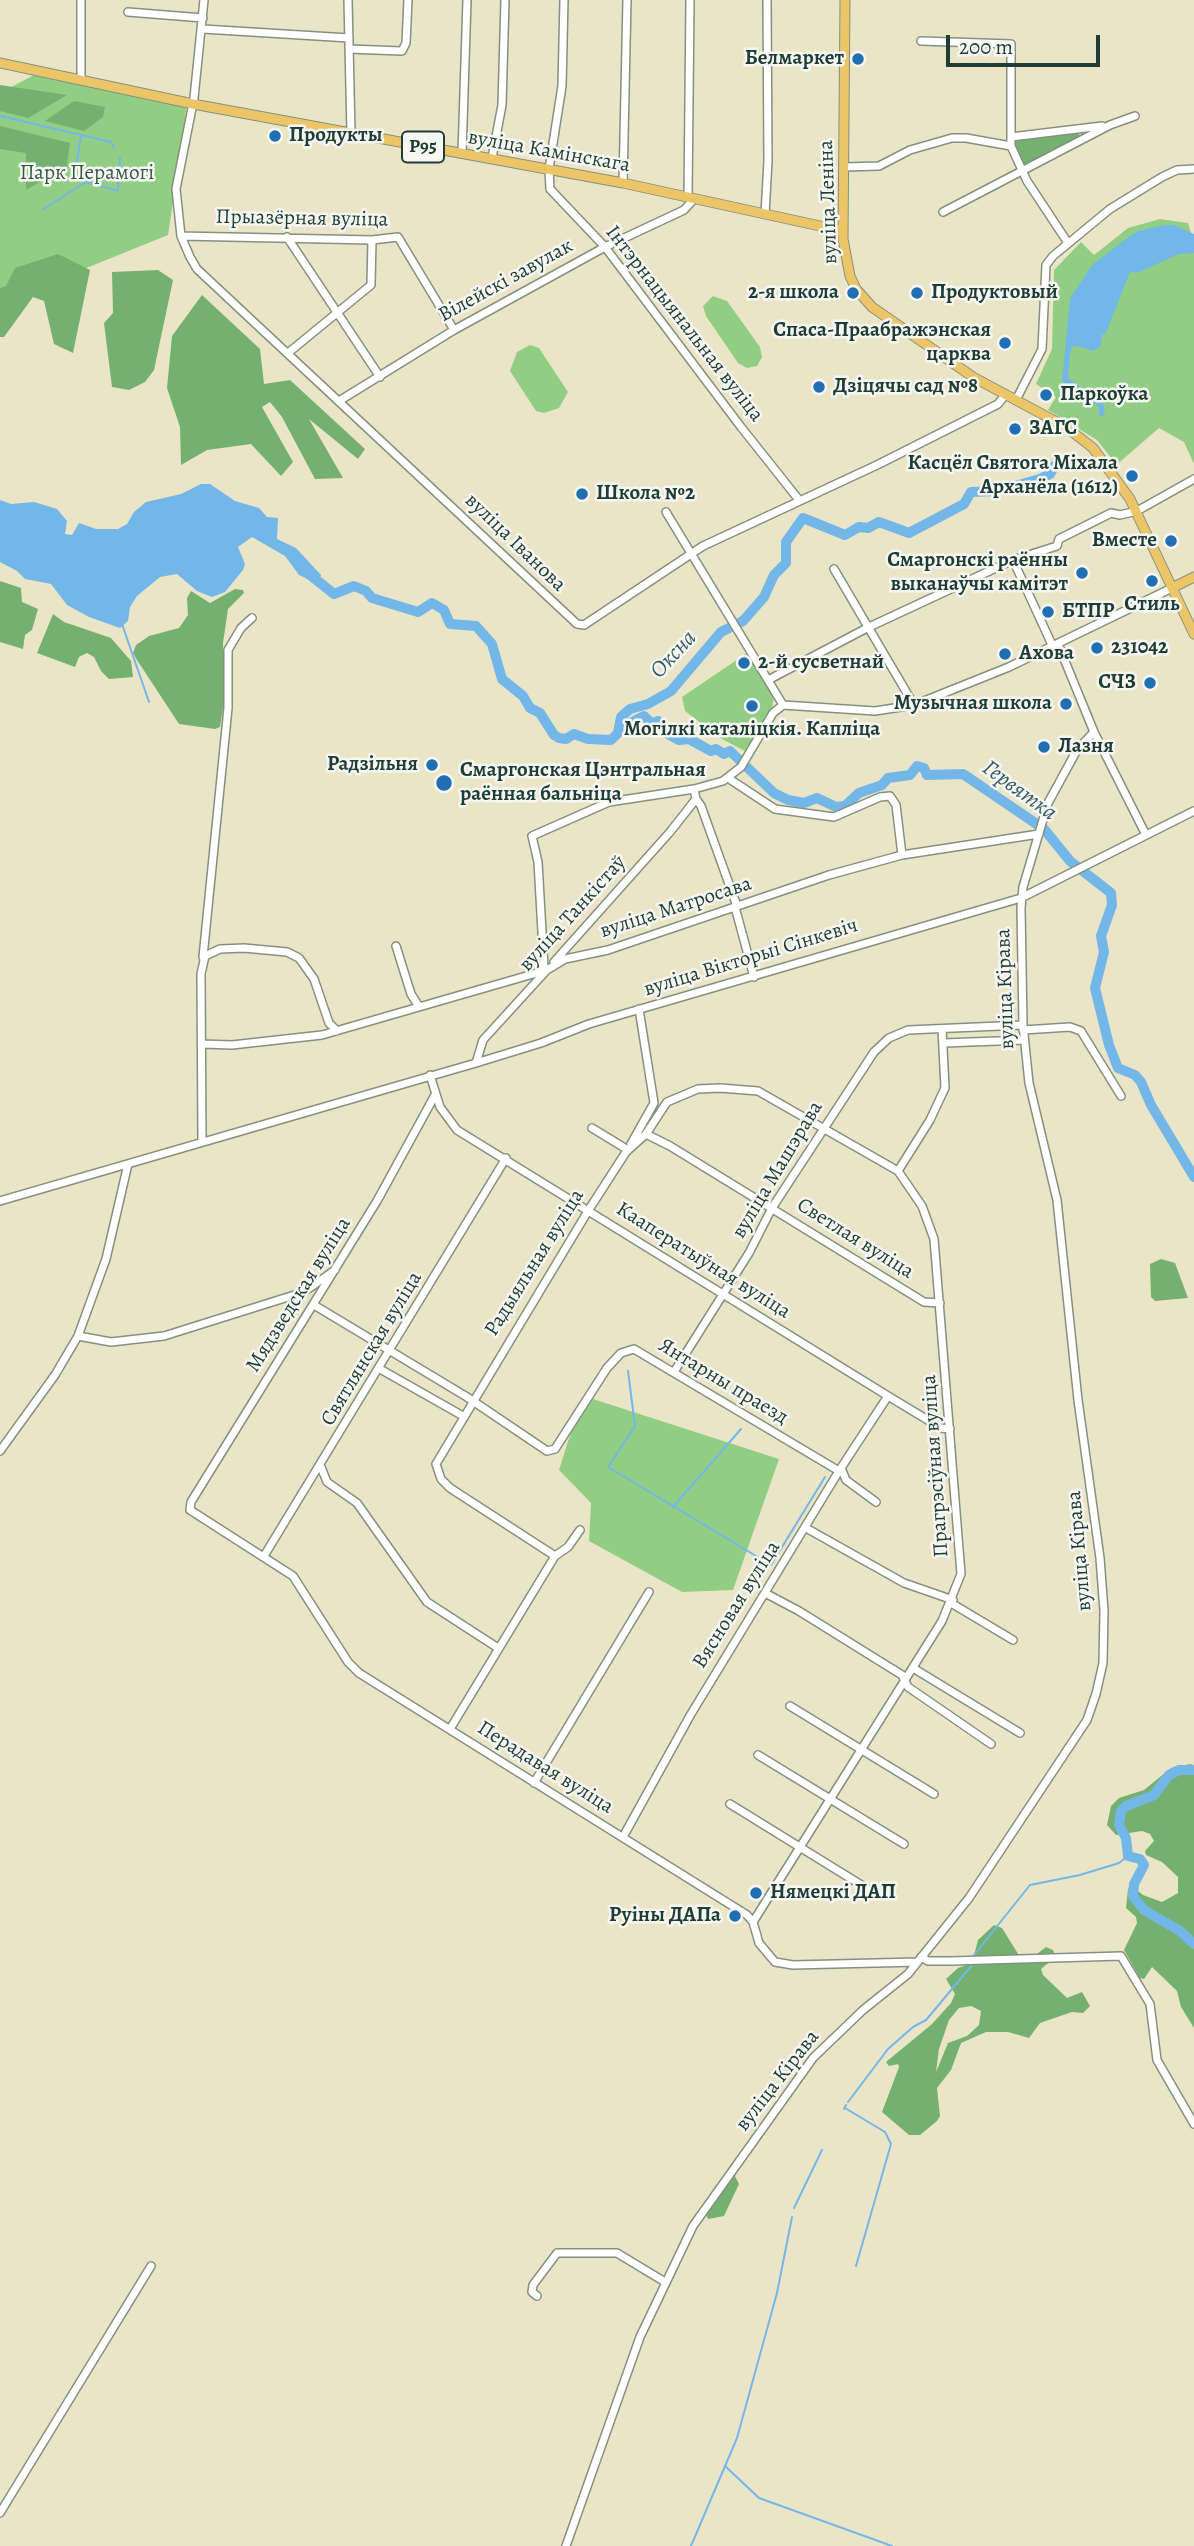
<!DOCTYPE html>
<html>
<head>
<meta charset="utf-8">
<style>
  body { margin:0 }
  #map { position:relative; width:1194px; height:2546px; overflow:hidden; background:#ebe5c8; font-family:Alegreya,serif }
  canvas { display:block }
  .scale { position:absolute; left:946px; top:35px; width:154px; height:32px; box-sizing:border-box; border:4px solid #1f3d34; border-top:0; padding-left:9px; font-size:21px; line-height:24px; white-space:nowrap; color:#1f3d34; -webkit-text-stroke:5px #f6f6f2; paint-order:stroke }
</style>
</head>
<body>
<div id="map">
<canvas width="1194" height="2546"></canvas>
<div class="scale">200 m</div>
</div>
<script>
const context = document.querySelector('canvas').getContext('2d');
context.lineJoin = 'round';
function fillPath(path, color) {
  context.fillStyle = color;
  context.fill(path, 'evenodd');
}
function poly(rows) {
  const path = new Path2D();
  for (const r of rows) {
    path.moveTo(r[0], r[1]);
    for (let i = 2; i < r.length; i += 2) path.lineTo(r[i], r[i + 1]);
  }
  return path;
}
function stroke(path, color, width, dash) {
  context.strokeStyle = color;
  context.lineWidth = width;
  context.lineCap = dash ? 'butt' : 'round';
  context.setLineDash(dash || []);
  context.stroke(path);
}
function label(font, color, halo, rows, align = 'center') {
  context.font = font + ' Alegreya,serif';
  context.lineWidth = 5;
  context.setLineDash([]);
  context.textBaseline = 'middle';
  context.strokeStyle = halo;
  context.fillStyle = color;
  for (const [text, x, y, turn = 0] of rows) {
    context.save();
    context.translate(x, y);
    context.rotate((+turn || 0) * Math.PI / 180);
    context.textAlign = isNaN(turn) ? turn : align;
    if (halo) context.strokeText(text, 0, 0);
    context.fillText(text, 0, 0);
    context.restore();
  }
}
fillPath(poly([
  [34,75,186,107,185,123,168,235,0,303,0,93],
  [1160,219,1188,223,1194,243,1194,464,1184,442,1159,428,1114,467,1116,464,1097,440,1048,410,1056,397,1036,384,1052,349,1054,270,1081,242,1094,255,1128,228],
  [713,296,727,301,760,347,762,357,757,366,747,368,738,363,706,316,703,306],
  [530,345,539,348,568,392,559,408,544,413,536,411,510,371,517,352],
  [747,653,774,697,772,708,745,751,722,739,685,711,682,697],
  [593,1399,779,1459,733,1590,682,1592,589,1541,591,1503,559,1470,571,1432]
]), '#91ce83');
fillPath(poly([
  [0,85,67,95,28,118,0,111],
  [74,101,105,107,103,117,84,131,45,121],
  [0,126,70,143,67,166,26,190,26,153,0,149],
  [1078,132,1081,138,1024,167,1015,149,1015,140],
  [58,254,90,270,73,353,54,344,44,301,33,297,4,337,0,337,0,288,6,286,15,268],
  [158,270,173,280,154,370,145,382,129,390,112,387,104,323,113,313,112,272],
  [202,295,260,349,264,384,290,380,365,449,358,459,309,419,343,478,315,479,282,417,270,402,262,407,293,462,281,476,251,444,207,450,181,465,180,427,167,388,172,336],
  [0,581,21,588,22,602,38,609,32,630,25,635,23,649,0,642],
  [235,589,243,590,244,593,228,609,223,643,224,701,220,727,215,729,179,724,137,660,133,653,136,645,149,636,179,628,188,615,187,598,191,591,210,603],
  [53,614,64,622,111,638,131,661,133,677,109,679,101,671,94,657,87,653,79,657,75,667,37,653],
  [1161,1259,1175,1263,1188,1298,1155,1301,1151,1297,1150,1264],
  [1190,1764,1194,1765,1194,2028,1181,2007,1177,1991,1152,1967,1144,1979,1140,1978,1124,1950,1137,1923,1136,1917,1126,1908,1128,1889,1132,1886,1143,1895,1162,1902,1178,1893,1178,1877,1162,1862,1146,1855,1145,1851,1154,1841,1150,1834,1142,1831,1116,1835,1107,1825,1111,1806,1119,1798,1144,1790,1171,1768],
  [994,1925,1002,1928,1020,1957,1033,1957,1046,1947,1053,1950,1056,1957,1041,1969,1043,1975,1067,1998,1082,1992,1090,2006,1083,2013,1072,2012,1040,2023,1029,2038,1008,2032,986,2032,961,2043,951,2070,937,2088,940,2116,937,2121,920,2135,909,2135,882,2112,899,2067,898,2064,889,2066,886,2062,932,2024,951,2003,955,1994,946,1979,958,1968,972,1963,978,1940],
  [971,2006,981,2011,979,2025,967,2036,948,2043,936,2072,939,2049,949,2020,959,2008],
  [734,2174,739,2184,724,2216,708,2219,706,2214]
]), '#74b171');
fillPath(poly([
  [1165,225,1174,225,1194,234,1194,253,1179,254,1137,273,1130,272,1106,333,1102,335,1101,346,1093,351,1077,346,1072,347,1070,354,1068,378,1102,403,1105,409,1103,417,1099,415,1099,407,1062,381,1070,298,1092,265,1126,239,1138,231],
  [201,484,210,484,235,501,259,508,267,517,278,518,277,539,296,548,321,575,318,584,299,575,285,556,252,537,238,547,245,564,243,570,225,592,212,597,197,591,177,574,160,577,137,596,130,607,128,621,120,628,89,617,67,605,51,584,25,579,17,571,0,562,0,500,11,504,34,502,57,509,67,521,65,534,72,535,79,523,96,529,118,529,127,524,134,512,146,502,181,494]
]), '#73b7e9');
stroke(poly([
  [0,116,111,142,114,148],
  [75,173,81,136],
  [42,210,86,182,118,191,120,157],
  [122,624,149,702],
  [628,1371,635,1426,608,1467,771,1565,825,1477],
  [673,1507,741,1429],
  [974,1955,1030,1885,1080,1875,1119,1863,1128,1856],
  [848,2102,888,2049,913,2027,926,2020,973,1964],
  [845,2108,885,2132,891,2144,856,2266],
  [844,2109,846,2105],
  [794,2208,822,2150],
  [725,2466,759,2498,892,2546],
  [691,2546,737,2438,777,2293,792,2217]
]), '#73b7e9', 2);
stroke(poly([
  [309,574,334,594,354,586,366,591,372,598,418,612,432,603,444,610,450,624,476,626,492,644,502,679,523,696,530,708,540,713,554,735,559,738,566,739,574,734,588,739,611,740,618,733,621,717,630,709,648,704,671,691,721,632,743,621,764,597,774,575,786,563,786,542,803,518,845,535,859,527,868,528,879,522,909,533,964,504,971,492,997,491,1040,479,1050,474,1055,465],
  [619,729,644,716,652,724,658,721,659,729,679,740,689,739,711,751,716,749,724,754,730,751,774,793,788,800,804,803,817,798,836,807,845,806,859,793,882,785,888,778,910,775,917,766,924,768,927,775,963,774,1044,829,1070,861,1111,893,1112,905,1101,936,1104,952,1095,988,1109,1045,1118,1068,1135,1075,1141,1082,1151,1105,1194,1177],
  [1194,1770,1179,1770,1169,1775,1154,1795,1126,1806,1121,1811,1119,1825,1126,1838,1128,1856,1140,1859,1144,1865,1134,1884,1133,1896,1144,1910,1180,1931,1194,1944]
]), '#73b7e9', 10);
const minor = poly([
  [81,0,81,80],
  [204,0,194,98,176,189,181,236,190,257,197,269,577,624,584,625,703,546,877,465,998,404,1005,395],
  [348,0,351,133],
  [564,0,562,86,549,169,550,189,605,247,741,427,799,500],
  [128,12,203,18],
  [203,29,349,38],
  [921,41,1011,44,1011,146,1027,181,1068,243],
  [349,49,402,51,406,43,408,0],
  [1011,137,1102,126],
  [462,154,467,0],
  [492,158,502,105,505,0],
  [844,167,879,166,910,150,952,138,966,138,1011,146],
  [623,183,627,0],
  [688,198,690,0],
  [943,212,1110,125,1135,116],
  [765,214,768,161,767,0],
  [181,236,372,240,398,237,454,330],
  [287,237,380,377],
  [288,353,371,285,372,240],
  [1016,400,1042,349,1046,265,1053,256,1110,209,1162,177,1177,170,1194,169],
  [339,401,454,330,605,247,684,210,694,199],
  [666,512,783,705],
  [1013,560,1053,647],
  [834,569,914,705],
  [1058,644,1094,732,1146,835],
  [770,679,867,628,1013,560,1057,546,1059,539,1111,513,1120,515,1137,511,1194,479],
  [728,778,775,809,834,817,880,797,890,796,896,805,902,855],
  [696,799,701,806,737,906],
  [735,907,754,977],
  [396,946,411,994,418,1005],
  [203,957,228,708,228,650,241,628,252,618],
  [554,962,670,832,696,799,694,789],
  [547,970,544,967,538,862,532,836,609,802,694,789,723,781,741,767,773,713,783,705,875,711,914,705,1009,667,1172,588],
  [1023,1030,1070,1027,1081,1031,1121,1096],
  [944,1043,1024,1040],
  [203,1044,232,1045,322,1035,547,970,565,959,608,950,829,875,902,855,1039,834],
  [476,1063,483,1040,546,971],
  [430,1075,440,1107,457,1130,888,1396,941,1428,950,1429],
  [435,1095,377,1201,191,1502,190,1510,293,1576,348,1662,359,1673,747,1915,753,1922,759,1943,775,1962,793,1965,917,1962],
  [592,1128,628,1150],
  [646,1134,670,1146,924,1302,940,1303],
  [202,1141,201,974,205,956,220,949,244,948,287,952,299,958,314,979,329,1023,337,1031],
  [631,1144,654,1103,639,1009],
  [898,1171,930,1120,945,1088,942,1029],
  [0,1201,476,1063,541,1043,589,1024,1021,898,1194,811],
  [314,1305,467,1397,547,1451,555,1449,607,1368,621,1353,634,1349,839,1471],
  [78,1336,111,1342,164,1336,304,1292,335,1270],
  [380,1369,463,1416],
  [674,1372,749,1253,772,1208,874,1052,889,1038,908,1030,1023,1025],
  [0,1451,55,1375,78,1336,106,1259,128,1164],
  [321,1467,327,1482,357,1503,427,1602,498,1648],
  [841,1468,846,1480,876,1502],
  [806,1528,904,1583,953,1600],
  [264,1556,506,1158],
  [555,1556,450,1488,441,1479,436,1464,588,1211,626,1152,646,1134,667,1102,698,1089,720,1088,758,1091,898,1171,922,1206,934,1239,961,1574,942,1621,753,1922],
  [765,1593,799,1611,902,1675,908,1687,991,1744],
  [951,1603,1013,1640],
  [913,1668,1020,1733],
  [790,1706,934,1794],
  [450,1729,555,1556,568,1547,580,1530],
  [758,1755,904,1844],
  [534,1783,649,1592],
  [730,1804,871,1891],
  [623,1837,691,1714,839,1471,888,1396],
  [921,1957,928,1961,951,1961,1121,1956,1150,2004,1157,2060,1194,2124],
  [537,2296,532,2292,533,2285,557,2253,617,2253,665,2282],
  [0,2513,151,2266],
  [566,2546,640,2337,693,2226,813,2058,863,2010,908,1974,969,1898,1087,1720,1096,1694,1103,1663,1104,1611,1100,1558,1078,1400,1057,1200,1029,1083,1023,1025,1021,908,1023,887,1048,803,1077,750,1094,732]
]);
const major = poly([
  [845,0,843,239,850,276,856,289,872,307,973,377,1066,427,1093,448,1130,499,1194,634],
  [0,63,193,104,623,183,843,231],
  [1172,588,1194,577]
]);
stroke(minor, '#85917e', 10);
stroke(major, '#85917e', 11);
stroke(minor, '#fff', 7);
stroke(major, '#edc569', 9);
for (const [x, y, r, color] of [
  [858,59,7,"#1f6fb2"],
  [275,136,7,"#1f6fb2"],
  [853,293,7,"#1f6fb2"],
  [917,293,7,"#1f6fb2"],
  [1005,343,7,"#1f6fb2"],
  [819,387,7,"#1f6fb2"],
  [1046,395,7,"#1f6fb2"],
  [1015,429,7,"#1f6fb2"],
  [1132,476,7,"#1f6fb2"],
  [582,494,7,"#1f6fb2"],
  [1171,541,7,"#1f6fb2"],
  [1082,573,7,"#1f6fb2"],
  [1152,581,7,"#1f6fb2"],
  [1048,612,7,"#1f6fb2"],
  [1097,648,7,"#1f6fb2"],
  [1005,654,7,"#1f6fb2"],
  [744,663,7,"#1f6fb2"],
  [1150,683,7,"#1f6fb2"],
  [1066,704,7,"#1f6fb2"],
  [752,706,7,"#1f6fb2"],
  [1044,747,7,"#1f6fb2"],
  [432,765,7,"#1f6fb2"],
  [444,783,9,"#1f6fb2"],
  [756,1893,7,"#1f6fb2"],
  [735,1916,7,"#1f6fb2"]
]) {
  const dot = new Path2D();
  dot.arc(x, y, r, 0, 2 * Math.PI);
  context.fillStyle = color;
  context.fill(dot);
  stroke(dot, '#f6f6f2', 2.5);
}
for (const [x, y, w] of [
  [423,147,42]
]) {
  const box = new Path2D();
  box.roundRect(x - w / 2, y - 15.5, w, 31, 5);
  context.fillStyle = '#f6f6f2';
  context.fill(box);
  stroke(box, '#1f3d34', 2);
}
label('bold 19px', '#1f3d34', null, [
  ["Р95",423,147]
]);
label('bold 21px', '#1f3d34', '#f6f6f2', [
  ["Белмаркет",844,59,"right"],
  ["Продукты",289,136],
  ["2-я школа",839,293,"right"],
  ["Продуктовый",931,293],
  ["Спаса-Праабражэнская",991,331,"right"],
  ["царква",991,355,"right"],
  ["Дзіцячы сад №8",833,387],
  ["Паркоўка",1060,395],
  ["ЗАГС",1029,429],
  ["Касцёл Святога Міхала",1118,464,"right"],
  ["Арханёла (1612)",1118,488,"right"],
  ["Школа №2",596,494],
  ["Вместе",1157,541,"right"],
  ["Смаргонскі раённы",1068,561,"right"],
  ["выканаўчы камітэт",1068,585,"right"],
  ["Стиль",1152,605,"center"],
  ["БТПР",1062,612],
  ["231042",1111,648],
  ["Ахова",1019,654],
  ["2-й сусветнай",758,663],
  ["СЧЗ",1136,683,"right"],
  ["Музычная школа",1052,704,"right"],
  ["Могілкі каталіцкія. Капліца",752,730,"center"],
  ["Лазня",1058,747],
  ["Радзільня",418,765,"right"],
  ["Смаргонская Цэнтральная",460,771],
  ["раённая бальніца",460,795],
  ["Нямецкі ДАП",770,1893],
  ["Руіны ДАПа",721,1916,"right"]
], 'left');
label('21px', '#1f3d34', '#f6f6f2', [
  ["вуліца Камінскага",549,152,10],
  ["вуліца Леніна",829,202,-92],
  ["Прыазёрная вуліца",302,219,1],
  ["Вілейскі завулак",506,281,-29],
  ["Інтэрнацыянальная вуліца",684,324,52],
  ["вуліца Іванова",515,543,44],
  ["вуліца Матросава",676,908,-18],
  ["вуліца Танкістаў",573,914,-48],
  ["вуліца Вікторыі Сінкевіч",751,958,-17],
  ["вуліца Кірава",1006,989,-92],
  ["вуліца Машэрава",778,1170,-59],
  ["Светлая вуліца",855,1239,32],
  ["Кааператыўная вуліца",703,1261,32],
  ["Радыяльная вуліца",535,1263,-58],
  ["Мядзведская вуліца",299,1295,-58],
  ["Святлянская вуліца",372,1349,-59],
  ["Янтарны праезд",723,1382,31],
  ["Прагрэсіўная вуліца",936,1466,-94],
  ["вуліца Кірава",1080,1551,-95],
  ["Вясновая вуліца",737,1605,-58],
  ["Перадавая вуліца",545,1768,32],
  ["вуліца Кірава",778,2081,-52]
]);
label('21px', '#365a44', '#f6f6f2', [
  ["Парк Перамогі",87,174]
]);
label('italic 23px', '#345c61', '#f6f6f2', [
  ["Оксна",674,655,-47],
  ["Гервятка",1019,791,36]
]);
</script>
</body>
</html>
